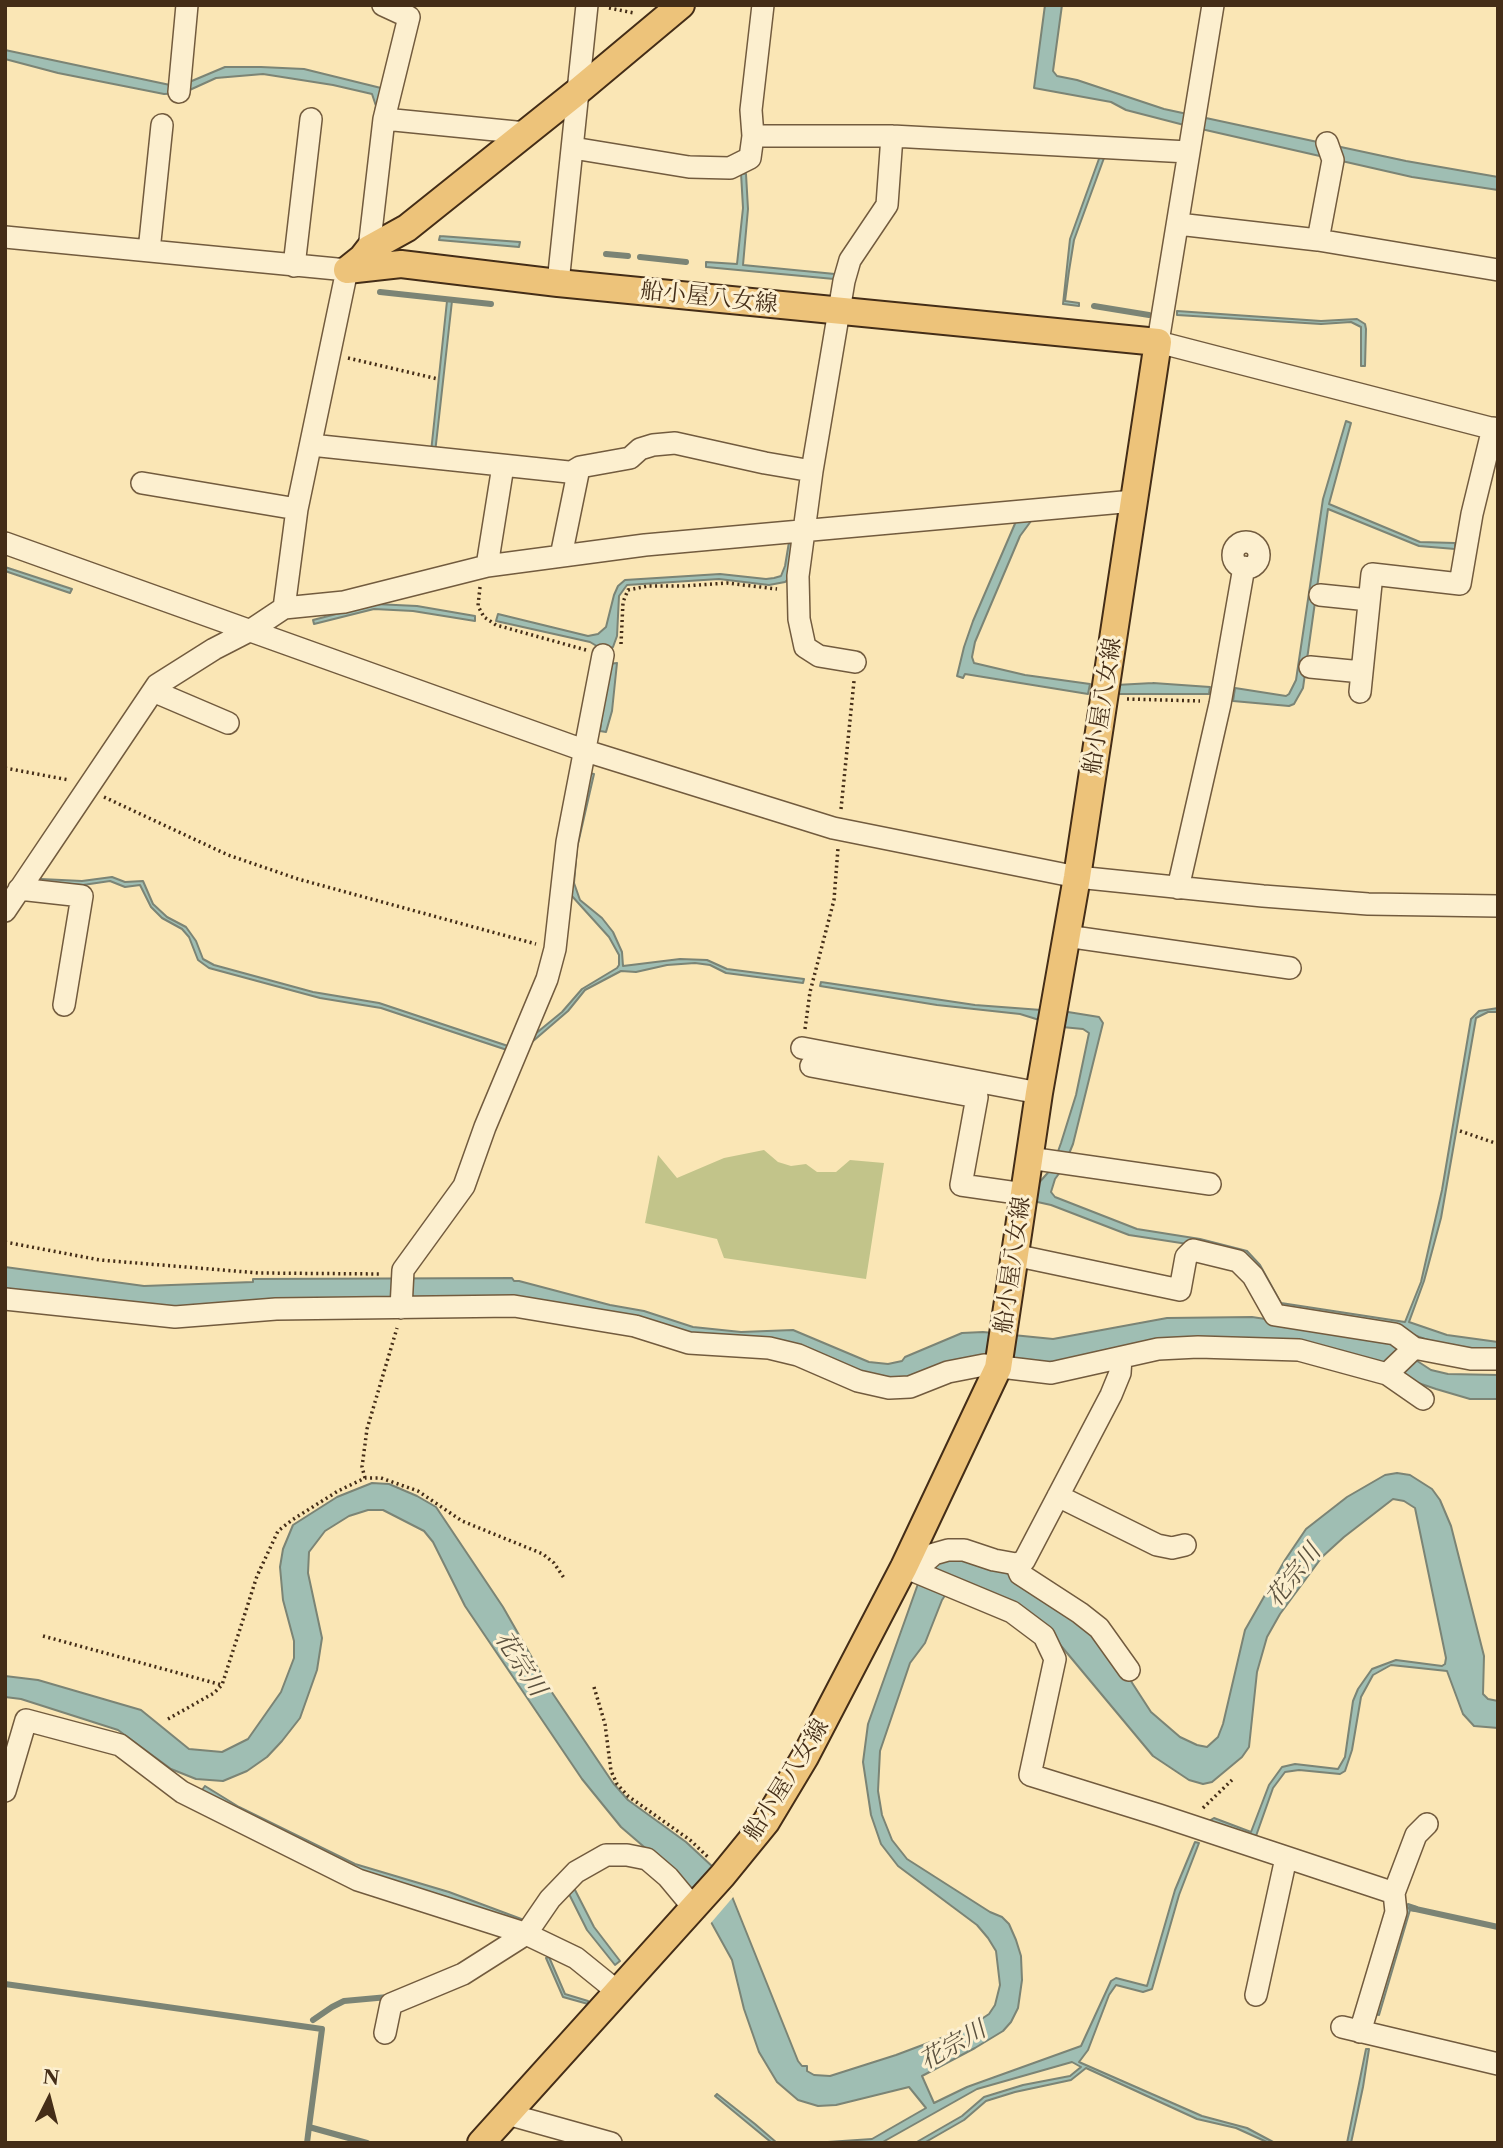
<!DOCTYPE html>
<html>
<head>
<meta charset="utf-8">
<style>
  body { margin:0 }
  #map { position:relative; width:1503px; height:2148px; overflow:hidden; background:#fae6b5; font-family:"Libre Caslon Text",serif }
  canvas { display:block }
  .frame { position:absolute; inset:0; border:7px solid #442d17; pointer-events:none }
  .north { position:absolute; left:14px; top:2064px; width:70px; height:70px; -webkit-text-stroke:5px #fcefcf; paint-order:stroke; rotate:6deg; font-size:19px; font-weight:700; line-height:28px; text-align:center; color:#442d17 }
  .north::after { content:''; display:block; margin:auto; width:24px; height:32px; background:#442d17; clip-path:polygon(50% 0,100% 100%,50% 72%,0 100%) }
</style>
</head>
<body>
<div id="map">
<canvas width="1503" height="2148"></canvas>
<div class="frame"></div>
<div class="north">N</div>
</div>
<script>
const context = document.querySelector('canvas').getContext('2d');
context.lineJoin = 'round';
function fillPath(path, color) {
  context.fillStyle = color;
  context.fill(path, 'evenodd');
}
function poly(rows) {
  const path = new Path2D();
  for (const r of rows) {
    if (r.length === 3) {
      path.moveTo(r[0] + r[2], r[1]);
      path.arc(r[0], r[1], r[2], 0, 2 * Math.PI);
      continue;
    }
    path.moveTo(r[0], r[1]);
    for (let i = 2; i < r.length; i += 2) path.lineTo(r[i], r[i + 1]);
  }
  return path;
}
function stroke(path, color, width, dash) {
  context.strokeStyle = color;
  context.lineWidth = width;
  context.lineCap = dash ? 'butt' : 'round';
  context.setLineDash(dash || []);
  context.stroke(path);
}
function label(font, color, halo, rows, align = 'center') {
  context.font = font + ' "Libre Caslon Text","Noto Serif JP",serif';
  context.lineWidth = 6;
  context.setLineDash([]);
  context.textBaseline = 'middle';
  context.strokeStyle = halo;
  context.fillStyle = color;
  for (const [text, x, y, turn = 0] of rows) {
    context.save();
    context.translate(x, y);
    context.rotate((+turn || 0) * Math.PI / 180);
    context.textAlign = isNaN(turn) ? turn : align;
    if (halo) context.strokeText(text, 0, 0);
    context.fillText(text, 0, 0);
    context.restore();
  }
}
fillPath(poly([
  [764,1150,778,1162,791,1166,806,1164,817,1172,836,1172,850,1160,884,1163,866,1279,724,1258,717,1239,645,1223,658,1155,677,1178,724,1158]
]), '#c2c48a');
const water = poly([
  [1045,5,1062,5,1053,71,1057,76,1077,80,1164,109,1406,161,1498,177,1498,190,1412,177,1188,126,1126,110,1111,102,1034,88,1045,5],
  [5,50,170,85,187,83,225,67,261,67,304,69,385,89,369,210,363,209,376,106,372,94,333,85,263,74,216,78,183,93,164,94,58,73,5,59,5,50],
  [1100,156,1104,158,1074,240,1069,271,1065,301,1079,303,1079,306,1063,304,1070,239,1100,156],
  [741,173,746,174,748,209,743,265,835,274,834,279,706,267,706,262,737,264,743,208,741,173],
  [440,236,520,242,519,247,439,240,440,236],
  [447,301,452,301,435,453,431,452,447,301],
  [1177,311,1321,321,1357,319,1365,324,1366,329,1365,366,1361,366,1361,327,1351,322,1321,324,1177,315,1177,311],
  [1346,421,1351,423,1329,504,1420,542,1455,543,1455,549,1419,546,1328,509,1303,688,1294,704,1289,706,1233,701,1235,688,1286,696,1289,694,1296,680,1323,499,1346,421],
  [1034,517,1020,536,975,642,972,657,974,663,1025,675,1090,684,1088,694,965,674,963,678,957,676,964,647,973,621,1017,519,1034,517],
  [789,542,798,543,793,575,785,582,769,585,719,579,627,585,619,596,617,636,613,647,605,651,590,642,496,621,498,614,588,636,598,634,606,627,614,595,618,586,625,580,720,574,766,579,774,578,781,576,785,566,789,542],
  [5,567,72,589,70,593,5,571,5,567],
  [375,604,417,606,475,616,475,621,413,611,374,609,314,624,313,620,375,604],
  [617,663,612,711,606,732,600,731,608,664,617,663],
  [1153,683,1210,687,1209,694,1115,694,1116,685,1153,683],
  [588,773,594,774,577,848,574,883,580,900,602,918,613,932,622,952,623,966,680,959,707,960,727,969,804,979,803,983,726,973,710,965,695,963,667,965,636,972,621,971,585,990,568,1011,532,1042,529,1039,562,1012,582,989,617,968,619,965,619,955,609,937,571,895,569,880,588,773],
  [112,877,125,882,143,881,153,904,167,917,186,927,196,941,203,959,214,965,313,992,379,1003,511,1047,510,1051,381,1008,320,998,209,968,198,960,189,937,182,929,162,918,151,907,140,885,125,887,110,881,83,885,41,882,41,879,82,881,112,877],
  [821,982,975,1005,1068,1012,1099,1017,1103,1023,1073,1144,1063,1168,1055,1179,1051,1192,1055,1197,1137,1229,1200,1239,1247,1251,1260,1265,1281,1303,1405,1322,1421,1282,1442,1190,1471,1019,1479,1011,1498,1008,1498,1012,1488,1012,1476,1018,1441,1218,1424,1281,1409,1322,1447,1335,1498,1342,1498,1354,1447,1347,1400,1330,1283,1310,1252,1268,1194,1245,1129,1235,1051,1205,1033,1201,1037,1185,1052,1168,1061,1143,1076,1095,1089,1033,1083,1029,1062,1027,1020,1014,937,1005,820,986,821,982],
  [5,1267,144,1286,253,1282,253,1279,512,1278,514,1281,519,1281,610,1305,644,1311,693,1327,741,1332,793,1330,869,1362,888,1364,902,1361,905,1357,962,1333,983,1332,1053,1339,1167,1318,1252,1317,1392,1338,1405,1353,1431,1370,1448,1374,1498,1375,1498,1399,1470,1399,1436,1389,1303,1344,1048,1365,897,1383,544,1305,186,1310,5,1289,5,1267],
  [1397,1473,1410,1475,1432,1489,1440,1500,1451,1526,1484,1656,1483,1694,1488,1699,1498,1701,1498,1728,1474,1726,1463,1714,1447,1671,1391,1665,1373,1675,1361,1697,1352,1750,1345,1771,1340,1774,1299,1770,1285,1772,1273,1788,1256,1836,1252,1838,1209,1821,1214,1818,1251,1832,1269,1785,1282,1767,1295,1764,1338,1769,1345,1757,1353,1701,1358,1689,1372,1669,1396,1660,1442,1666,1445,1664,1446,1658,1415,1508,1404,1501,1393,1499,1344,1537,1322,1557,1280,1614,1267,1637,1257,1672,1249,1747,1242,1757,1212,1782,1203,1784,1189,1780,1153,1756,1052,1635,954,1582,942,1600,925,1643,910,1663,880,1751,878,1791,882,1815,892,1840,907,1859,990,1912,1002,1917,1009,1924,1016,1940,1021,1956,1022,1980,1018,2008,1011,2022,1003,2031,975,2048,922,2076,934,2103,967,2087,1081,2046,1111,1981,1116,1978,1147,1986,1175,1890,1195,1842,1199,1843,1179,1895,1152,1989,1143,1992,1116,1985,1109,1995,1088,2050,1079,2062,1202,2116,1247,2128,1275,2143,1269,2143,1236,2128,1197,2119,1086,2068,1071,2080,1015,2092,986,2101,964,2120,924,2143,915,2143,962,2116,984,2097,1023,2085,1070,2076,1081,2067,1072,2062,977,2089,881,2143,813,2143,872,2139,926,2108,909,2087,836,2105,818,2106,798,2100,777,2082,759,2052,744,2009,732,1960,711,1922,650,1852,621,1827,582,1779,465,1606,433,1542,424,1531,383,1510,368,1510,349,1516,325,1531,309,1552,308,1573,322,1638,317,1670,300,1718,282,1741,267,1757,247,1771,223,1781,196,1779,171,1769,118,1730,21,1699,5,1697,5,1676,38,1680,141,1710,189,1749,222,1752,248,1739,281,1692,294,1658,294,1641,283,1600,280,1567,283,1549,293,1525,337,1497,372,1483,389,1484,417,1496,436,1507,503,1607,551,1691,613,1783,628,1800,686,1842,714,1868,731,1894,798,2061,802,2066,807,2066,807,2071,814,2075,830,2076,896,2055,968,2028,989,2014,995,2005,1000,1985,996,1951,988,1938,977,1925,898,1866,881,1844,871,1815,863,1762,868,1724,919,1581,927,1571,951,1556,1005,1572,1040,1592,1095,1632,1127,1675,1151,1712,1180,1737,1197,1745,1207,1747,1218,1737,1223,1724,1245,1630,1285,1560,1306,1529,1347,1497,1385,1475,1397,1473],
  [205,1786,239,1807,355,1864,449,1892,524,1920,522,1924,446,1897,371,1876,229,1809,202,1790,205,1786],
  [574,1888,594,1927,620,1961,615,1965,587,1930,568,1892,574,1888],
  [1408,1904,1417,1907,1416,1911,1410,1910,1379,2015,1375,2014,1408,1904],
  [549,1957,565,1994,588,2001,588,2004,563,1997,546,1958,549,1957],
  [1366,2049,1369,2049,1363,2087,1351,2143,1347,2143,1366,2049],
  [717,2094,755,2124,777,2143,772,2143,715,2096,717,2094]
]);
fillPath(water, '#9fbeb3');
stroke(water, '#7b8475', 2);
fillPath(poly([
  [713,1866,734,1896,710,1924,688,1893]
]), '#fae6b5');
stroke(poly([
  [606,254,628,256],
  [640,257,686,262],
  [380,292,491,304],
  [1094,306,1149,315],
  [1411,1908,1498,1927],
  [5,1984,322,2029,309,2127,367,2143],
  [313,2020,332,2007,344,2001,388,1997],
  [307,2143,309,2127]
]), '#7b8475', 6);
const minor = poly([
  [1213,5,1158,342,1498,430],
  [179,92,187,5],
  [384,119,526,133],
  [753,136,751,110,763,5],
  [573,148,689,167,730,168,750,158,753,136,892,136,1188,152],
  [1178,224,1318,240,1498,270],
  [5,237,347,270,297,509,284,608],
  [1318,240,1333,160,1327,143],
  [369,249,384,119,409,17,383,5],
  [149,251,162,125],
  [294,266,311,119],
  [558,283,587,5],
  [311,445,578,473,561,556],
  [570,473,580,467,630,458,640,449,653,445,675,443,765,463,812,471],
  [142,483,297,509],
  [1246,555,13],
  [5,543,586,751,833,828,1077,877,1263,896,1368,904,1498,906],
  [487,566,503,466],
  [1320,595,1369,600],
  [855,662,819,656,805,647,799,619,798,576,812,471,844,281,850,260,887,205,892,136],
  [1310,667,1362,672],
  [153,691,228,723],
  [1360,692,1372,574,1460,584,1472,514,1493,428],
  [1178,888,1220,704,1244,567],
  [19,889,82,896,64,1005],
  [5,911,157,685,214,649,251,630,284,608,344,602,487,566,645,545,1134,501],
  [1066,936,1290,968],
  [802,1048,1039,1093],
  [811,1066,977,1097,961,1185,1024,1194],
  [1029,1158,1210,1184],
  [1014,1255,1180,1290,1186,1257,1193,1250,1238,1261,1253,1276,1275,1315,1395,1334,1414,1348],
  [5,1299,175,1317,276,1309,514,1306,635,1326,689,1343,769,1348,798,1355,858,1381,889,1388,910,1387,948,1372,984,1365,1051,1373,1158,1349,1198,1347,1299,1350,1387,1374,1414,1348,1471,1359,1498,1359],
  [401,1308,403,1270,464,1186,485,1127,547,979,555,949,567,842,603,655],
  [1387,1374,1423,1399],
  [1058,1496,1157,1545,1172,1548,1185,1545],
  [1016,1564,1020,1574,1080,1613,1099,1628,1129,1670],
  [904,1567,1012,1612,1044,1636,1055,1659,1030,1775,1159,1815,1394,1893,1396,1912,1360,2032],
  [918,1572,926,1561,934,1554,948,1550,964,1550,994,1560,1016,1564,1024,1561,1111,1395,1120,1373,1121,1358],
  [5,1791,26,1720,120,1745,182,1792,358,1880,524,1933,576,1958,618,1992],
  [1394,1893,1416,1835,1427,1824],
  [1256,1995,1286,1858],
  [1342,2027,1498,2064],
  [385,2033,391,2004,463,1974,526,1934,550,1899,576,1872,606,1855,627,1855,647,1859,668,1877,693,1907],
  [507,2114,611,2143]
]);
const major = poly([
  [347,270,401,264,558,283,1158,342,1077,877,1039,1093,998,1368,904,1567,805,1757,766,1822,722,1876,481,2143],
  [347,270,362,258,369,249,407,228,577,92,681,5]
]);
stroke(minor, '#725b3e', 24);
stroke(major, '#442d17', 30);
stroke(poly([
  [609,8,634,13],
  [348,358,438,379],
  [480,587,478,606,484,617,496,625,586,650],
  [621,644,623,602,628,590,648,586,684,586,727,583,777,589],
  [1127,699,1200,701],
  [5,768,69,780],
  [104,797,228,855,298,879,536,944],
  [841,809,854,681],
  [805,1029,810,992,834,900,838,848],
  [1460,1131,1498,1144],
  [5,1242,100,1260,259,1273,382,1274],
  [365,1478,362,1467,367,1429,397,1328],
  [43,1636,222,1685],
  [594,1687,605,1724,611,1771,617,1784,628,1796,690,1840,709,1858],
  [168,1719,214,1693,222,1685,257,1576,278,1531,292,1520,338,1491,365,1478,381,1478,418,1491,462,1521,543,1554,554,1563,564,1578],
  [1203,1808,1232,1780]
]), '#442d17', 3.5, [2, 3.5]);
stroke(minor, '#fcefcf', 21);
stroke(major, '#edc37a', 26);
label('23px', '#442d17', '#fcefcf', [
  ["船小屋八女線",709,298,6],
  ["船小屋八女線",1103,706,-81],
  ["船小屋八女線",1013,1265,-82],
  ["船小屋八女線",787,1780,-58]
]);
label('italic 24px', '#5b513e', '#fcefcf', [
  ["花宗川",1294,1576,-52],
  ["花宗川",520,1664,57],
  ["花宗川",953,2046,-30]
]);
</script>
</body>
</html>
